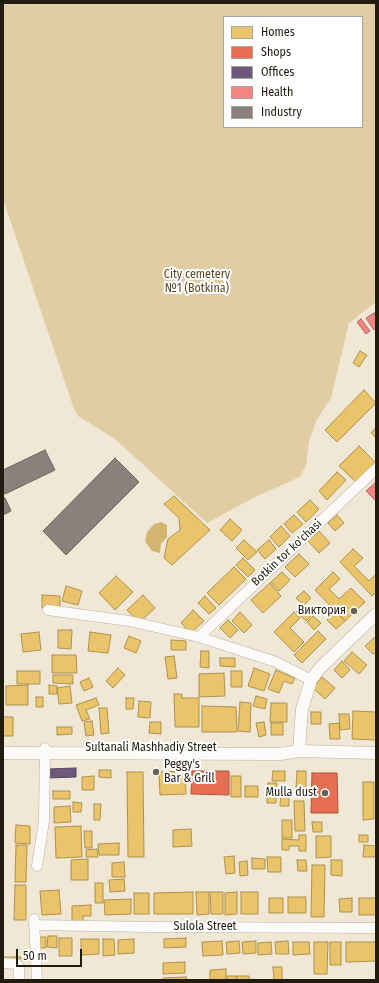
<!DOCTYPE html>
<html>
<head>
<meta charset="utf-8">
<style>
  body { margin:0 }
  #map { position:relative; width:379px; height:983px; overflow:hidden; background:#f0e7d4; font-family:"Fira Sans Condensed",sans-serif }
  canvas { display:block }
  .frame { position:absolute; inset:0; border:4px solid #211c0f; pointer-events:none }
  .legend { position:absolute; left:223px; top:16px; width:140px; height:112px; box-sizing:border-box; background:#fff; border:1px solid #a6a49f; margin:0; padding:5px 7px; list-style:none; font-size:12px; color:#211c0f }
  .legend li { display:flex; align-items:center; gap:8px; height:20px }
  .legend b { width:20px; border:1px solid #a6a49f }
  .scale { position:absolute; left:16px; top:949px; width:66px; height:18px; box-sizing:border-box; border:2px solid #211c0f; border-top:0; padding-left:5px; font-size:12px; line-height:14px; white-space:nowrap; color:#211c0f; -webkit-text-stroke:3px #fff; paint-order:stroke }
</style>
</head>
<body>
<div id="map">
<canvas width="379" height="983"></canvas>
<div class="frame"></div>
<ul class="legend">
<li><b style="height:11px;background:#e9c46a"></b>Homes</li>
<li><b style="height:11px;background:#e76f51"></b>Shops</li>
<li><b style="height:11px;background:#6d597a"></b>Offices</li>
<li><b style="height:11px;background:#f28482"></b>Health</li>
<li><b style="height:11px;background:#8a817c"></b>Industry</li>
</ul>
<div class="scale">50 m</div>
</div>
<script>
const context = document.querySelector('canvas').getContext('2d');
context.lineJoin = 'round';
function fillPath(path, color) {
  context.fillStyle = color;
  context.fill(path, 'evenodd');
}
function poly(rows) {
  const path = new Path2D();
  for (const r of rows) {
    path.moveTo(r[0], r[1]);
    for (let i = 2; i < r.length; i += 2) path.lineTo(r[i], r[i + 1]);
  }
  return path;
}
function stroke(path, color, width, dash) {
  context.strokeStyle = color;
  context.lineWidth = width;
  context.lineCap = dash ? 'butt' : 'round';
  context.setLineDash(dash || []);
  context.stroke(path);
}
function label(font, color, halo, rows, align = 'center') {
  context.font = font + ' "Fira Sans Condensed",sans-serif';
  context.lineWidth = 4;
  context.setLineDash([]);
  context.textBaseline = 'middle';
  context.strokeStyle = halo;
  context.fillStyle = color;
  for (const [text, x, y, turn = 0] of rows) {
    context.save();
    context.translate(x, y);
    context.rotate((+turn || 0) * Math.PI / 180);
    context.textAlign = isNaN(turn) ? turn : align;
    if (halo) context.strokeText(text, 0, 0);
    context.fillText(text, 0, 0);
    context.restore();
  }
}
fillPath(poly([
  [3,3,376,3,376,302,349,323,331,398,317,419,309,441,306,465,300,477,255,497,207,523,115,439,78,416,73,406,3,199],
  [224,17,362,17,362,127,224,127]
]), '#e1cda4');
fillPath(poly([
  [161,522,167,525,167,537,161,544,160,553,152,551,145,541,147,532,154,524]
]), '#d4b570');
const homes = poly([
  [360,351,367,355,359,367,353,363,360,351],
  [364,390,376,403,337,442,325,430,364,390],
  [376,427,376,438,371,433,376,427],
  [359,446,376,463,357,483,339,466,359,446],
  [337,472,346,480,327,500,319,491,337,472],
  [174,496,210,530,172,565,164,558,168,539,180,530,179,518,164,504,174,496],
  [310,500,319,509,306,522,297,512,310,500],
  [294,515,303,524,292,533,284,524,294,515],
  [337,515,344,523,335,531,328,523,337,515],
  [230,519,242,530,232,541,220,530,230,519],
  [281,526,290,536,279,547,270,537,281,526],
  [319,531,330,543,319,553,308,541,319,531],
  [244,540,257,552,248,560,236,548,244,540],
  [269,540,276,549,265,559,257,550,269,540],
  [353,549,363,558,354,566,369,581,376,574,376,592,372,596,340,562,353,549],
  [299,554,309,564,295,577,285,567,299,554],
  [243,558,255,570,248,577,236,565,243,558],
  [234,567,246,579,219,605,207,593,234,567],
  [282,572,290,580,279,591,271,582,282,572],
  [333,572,340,579,329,589,339,599,351,588,365,602,345,621,315,590,333,572],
  [116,576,133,592,115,610,99,593,116,576],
  [270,583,281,596,263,613,251,600,270,583],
  [66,586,82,591,78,605,62,601,66,586],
  [304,591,311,598,304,605,296,598,304,591],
  [42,595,60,596,60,609,42,608,42,595],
  [143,595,155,608,139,623,127,610,143,595],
  [205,596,216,608,209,614,198,603,205,596],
  [302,606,312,615,306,621,296,612,302,606],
  [193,610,204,621,191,633,181,623,193,610],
  [336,611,345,621,336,629,327,620,336,611],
  [240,612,252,625,244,633,232,621,240,612],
  [294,612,300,618,290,628,304,642,294,652,274,632,294,612],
  [313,616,321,623,314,630,307,622,313,616],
  [228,620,238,630,230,638,220,628,228,620],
  [58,630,72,630,71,649,58,648,58,630],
  [318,631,326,639,302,663,294,655,318,631],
  [39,632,41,650,23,652,21,634,39,632],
  [90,632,111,635,108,653,88,651,90,632],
  [129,636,141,641,136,653,124,648,129,636],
  [376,636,376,652,373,654,365,646,376,636],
  [171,640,186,641,186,650,171,650,171,640],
  [201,651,209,651,209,668,200,667,201,651],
  [352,652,367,665,359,674,344,661,352,652],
  [52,655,76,655,77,673,52,673,52,655],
  [174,656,177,678,168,679,165,657,174,656],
  [220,658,235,658,235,667,220,666,220,658],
  [342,661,350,670,342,678,334,670,342,661],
  [118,668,125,675,113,688,106,681,118,668],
  [254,668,270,674,264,691,248,686,254,668],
  [276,670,295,678,292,684,284,681,279,693,268,689,276,670],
  [17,671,40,671,40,684,17,684,17,671],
  [231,671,242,671,242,687,231,687,231,671],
  [224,673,225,696,199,697,199,674,224,673],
  [53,675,73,675,73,684,53,683,53,675],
  [322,677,335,688,325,699,313,688,322,677],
  [89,678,93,687,84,691,80,682,89,678],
  [28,685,28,705,6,705,6,686,28,685],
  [49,685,57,686,57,694,49,694,49,685],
  [70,686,72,703,59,704,57,688,70,686],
  [174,694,182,694,182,698,199,698,199,727,175,727,174,694],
  [256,696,267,699,265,709,253,706,256,696],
  [36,697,43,697,43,707,36,707,36,697],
  [96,698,99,705,86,710,90,719,82,721,76,705,96,698],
  [126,698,134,698,133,709,126,709,126,698],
  [139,701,151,702,150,718,138,717,139,701],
  [240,702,251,703,250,732,238,731,240,702],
  [271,703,287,703,287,722,270,722,271,703],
  [202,706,236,707,237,732,202,732,202,706],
  [99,708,107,708,109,733,101,734,99,708],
  [353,711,376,712,376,740,352,739,353,711],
  [311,712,321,712,321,724,311,724,311,712],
  [339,714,349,714,350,729,340,730,339,714],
  [3,717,13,717,13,736,3,736,3,717],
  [92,721,94,735,86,736,84,722,92,721],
  [150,722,161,722,161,734,149,733,150,722],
  [264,722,266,735,259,737,256,723,264,722],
  [271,723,283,723,283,735,271,735,271,723],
  [339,723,340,739,330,739,329,724,339,723],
  [57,727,72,727,72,734,57,735,57,727],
  [99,770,111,770,111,778,99,777,99,770],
  [185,771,186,794,160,795,159,772,185,771],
  [273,771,285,771,285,781,272,781,273,771],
  [297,771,306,771,306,788,296,788,297,771],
  [127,772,143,772,144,857,128,857,127,772],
  [94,776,94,790,82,790,82,777,94,776],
  [231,776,241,776,241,797,231,797,231,776],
  [363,782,374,782,374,819,363,820,363,782],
  [268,783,277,783,276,803,267,803,268,783],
  [245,786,258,786,258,797,245,797,245,786],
  [53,791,70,791,70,799,53,799,53,791],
  [281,792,289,792,289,806,280,806,281,792],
  [294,801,304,801,305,831,295,831,294,801],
  [73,802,82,803,81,812,73,812,73,802],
  [94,804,101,804,100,820,94,820,94,804],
  [70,806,71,822,54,823,54,807,70,806],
  [282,820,292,820,292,838,282,838,282,820],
  [312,822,322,822,322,832,313,832,312,822],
  [16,825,30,826,30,844,15,843,16,825],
  [81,826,82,857,56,858,55,827,81,826],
  [191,829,192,846,173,847,173,830,191,829],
  [84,831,92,831,92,848,85,848,84,831],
  [299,835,306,835,306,851,299,851,299,846,289,846,289,850,282,850,282,839,299,840,299,835],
  [359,835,368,835,368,842,359,842,359,835],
  [316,836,331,836,331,857,316,858,316,836],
  [119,843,119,855,99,855,98,844,119,843],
  [16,845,27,845,26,882,15,882,16,845],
  [364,845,376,846,376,857,363,857,364,845],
  [97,849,98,857,86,857,86,850,97,849],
  [234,856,235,873,226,874,224,857,234,856],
  [267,857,281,857,281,872,268,872,267,857],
  [252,858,265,859,265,869,252,869,252,858],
  [88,859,88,880,71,880,71,860,88,859],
  [297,860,306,860,307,871,298,871,297,860],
  [331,860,342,860,342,876,331,875,331,860],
  [247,861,248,875,240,876,239,862,247,861],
  [124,862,125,877,112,877,112,863,124,862],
  [312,865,325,865,324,917,311,917,312,865],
  [124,879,125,891,110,892,109,880,124,879],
  [95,883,103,883,103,903,95,903,95,883],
  [15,885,26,885,26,920,14,920,15,885],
  [59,890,61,914,42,915,40,891,59,890],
  [193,892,193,914,154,914,154,893,193,892],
  [196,892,209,892,209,914,197,915,196,892],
  [210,892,223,892,223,914,211,914,210,892],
  [237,892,237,914,225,915,225,893,237,892],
  [241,892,258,892,258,914,241,914,241,892],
  [134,893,149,893,149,914,134,914,134,893],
  [288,897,306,897,306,913,288,913,288,897],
  [269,898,283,898,283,913,269,913,269,898],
  [352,898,352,912,340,912,339,899,352,898],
  [359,898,376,898,376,915,359,915,359,898],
  [131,899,131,914,105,915,104,900,131,899],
  [91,905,91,916,83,916,83,922,72,923,72,906,91,905],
  [48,936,57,936,57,948,47,947,48,936],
  [38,937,46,937,46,948,38,948,38,937],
  [59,938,72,938,72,956,59,956,59,938],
  [186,938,186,947,164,948,164,939,186,938],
  [81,939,99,939,99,954,81,955,81,939],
  [103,939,114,939,115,955,103,956,103,939],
  [134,939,134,953,118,954,118,940,134,939],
  [222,941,223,955,203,956,202,942,222,941],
  [239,941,240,953,227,954,226,942,239,941],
  [256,941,256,953,243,954,242,942,256,941],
  [288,941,289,954,276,954,275,942,288,941],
  [271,942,272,954,258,955,258,943,271,942],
  [293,942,309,942,310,954,293,955,293,942],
  [314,942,328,942,327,974,314,974,314,942],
  [330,942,341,942,341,965,330,965,330,942],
  [346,942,376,942,376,961,346,962,346,942],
  [3,957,21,957,21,962,3,962,3,957],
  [185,962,185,973,163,974,163,963,185,962],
  [273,967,282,967,282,980,274,980,273,967],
  [226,969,226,980,210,980,210,970,226,969],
  [227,976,236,976,236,980,227,980,227,976],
  [237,976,249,976,250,980,237,980,237,976],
  [186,977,187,980,163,980,163,978,186,977]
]);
fillPath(homes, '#e9c46a');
stroke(homes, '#ad924f', 1);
const shops = poly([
  [192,771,229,771,229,795,191,794,192,771],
  [312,773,337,773,338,813,311,813,312,773]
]);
fillPath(shops, '#e76f51');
stroke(shops, '#ac563d', 1);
const offices = poly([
  [76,768,76,777,48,778,47,769,76,768]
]);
fillPath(offices, '#6d597a');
stroke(offices, '#56475a', 1);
const health = poly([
  [374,313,376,316,376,328,374,330,366,318,374,313],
  [361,319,370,331,366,334,357,322,361,319],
  [376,482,376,501,366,491,376,482]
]);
fillPath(health, '#f28482');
stroke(health, '#b36560', 1);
const industry = poly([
  [45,450,55,470,5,494,3,490,3,470,45,450],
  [115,458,139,482,66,555,43,531,115,458],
  [5,498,11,511,3,515,3,499,5,498]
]);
fillPath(industry, '#8a817c');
stroke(industry, '#6a635b', 1);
const minor = poly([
  [48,610,129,621,199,637,276,662,311,680],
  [199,637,376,469],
  [37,866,44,821,45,748],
  [34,919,37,980],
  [34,925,150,927,376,928],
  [3,963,17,964,19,967,19,980]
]);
const tertiary = poly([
  [299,751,302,709,311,680,320,668,376,614],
  [3,753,280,754,299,751,376,753]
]);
stroke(minor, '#b8b2a4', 11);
stroke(tertiary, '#b8b2a4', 13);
stroke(minor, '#fdfbf9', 10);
stroke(tertiary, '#fdfbf9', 12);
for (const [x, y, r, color] of [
  [354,611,4,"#696354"],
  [156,772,4,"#696354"],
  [325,793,4,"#696354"]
]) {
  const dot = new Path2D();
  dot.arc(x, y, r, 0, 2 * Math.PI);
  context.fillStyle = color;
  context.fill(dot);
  stroke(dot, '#fff', 1.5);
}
label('12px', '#5b4924', '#fff', [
  ["City cemetery",197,275],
  ["№1 (Botkina)",197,289]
]);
label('12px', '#211c0f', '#fff', [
  ["Botkin tor ko'chasi",287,553,-43],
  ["Sultаnali Mashhadiy Street",151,748],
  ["Sulola Street",205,927]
]);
label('12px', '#211c0f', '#fff', [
  ["Виктория",346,611],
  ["Peggy's",164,765,"left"],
  ["Bar & Grill",164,779,"left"],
  ["Mulla dust",317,793]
], 'right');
</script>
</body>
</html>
